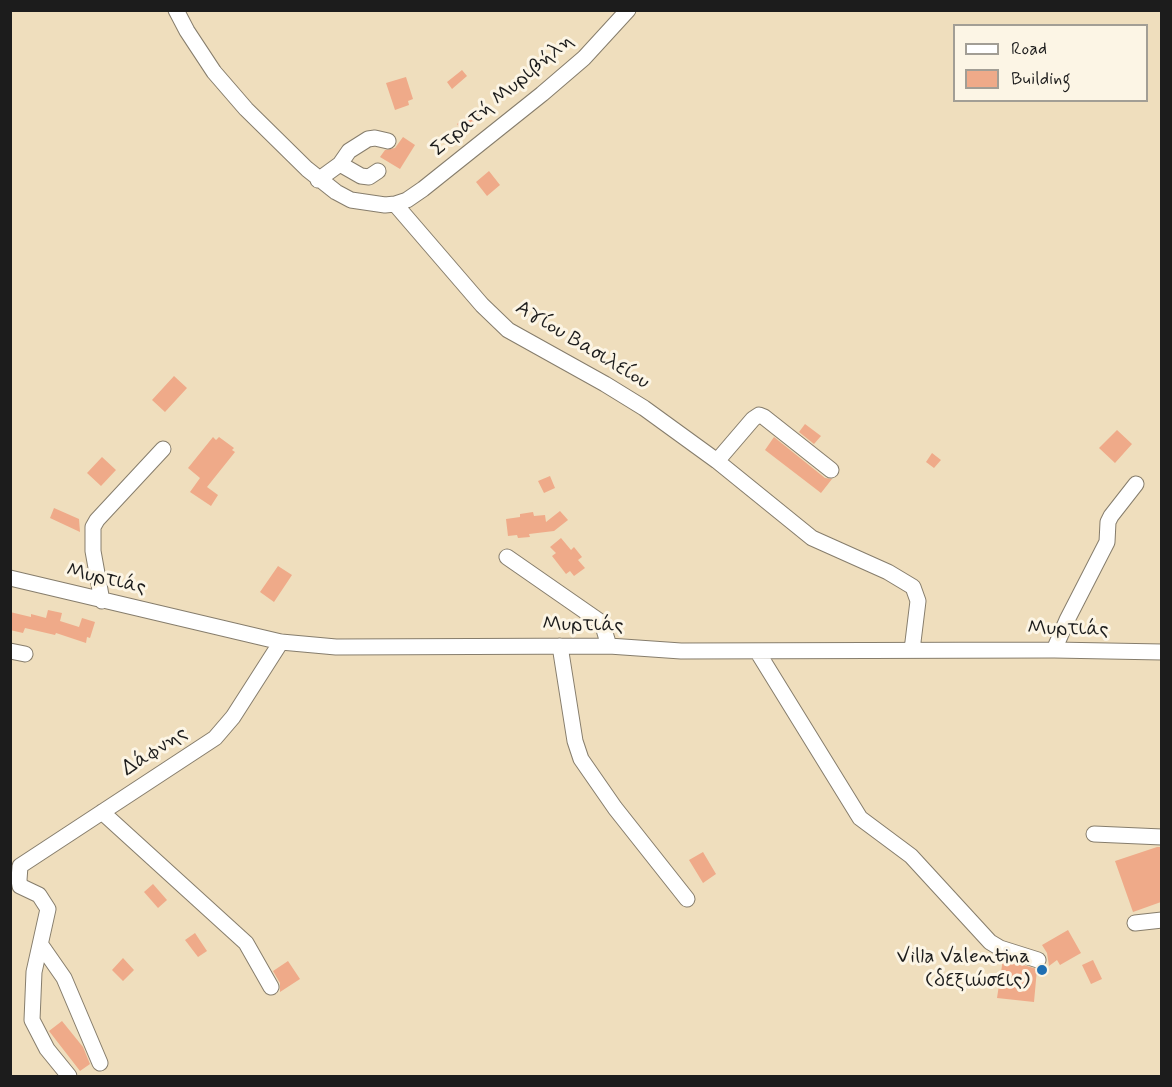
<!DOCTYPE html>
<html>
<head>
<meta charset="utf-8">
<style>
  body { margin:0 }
  #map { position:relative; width:1172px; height:1087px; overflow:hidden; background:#efdebd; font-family:Mynerve,sans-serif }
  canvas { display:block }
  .frame { position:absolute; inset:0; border:12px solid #1c1c1c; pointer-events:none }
  .legend { position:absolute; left:953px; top:24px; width:195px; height:78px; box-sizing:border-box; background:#fcf5e5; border:2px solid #a29e95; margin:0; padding:8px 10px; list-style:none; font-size:18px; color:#1c1c1c }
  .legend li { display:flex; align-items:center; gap:12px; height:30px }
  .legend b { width:30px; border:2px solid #a29e95 }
</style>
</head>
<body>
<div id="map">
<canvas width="1172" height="1087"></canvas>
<div class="frame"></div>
<ul class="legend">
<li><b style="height:8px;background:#fff"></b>Road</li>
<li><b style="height:16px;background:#efaa89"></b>Building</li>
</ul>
</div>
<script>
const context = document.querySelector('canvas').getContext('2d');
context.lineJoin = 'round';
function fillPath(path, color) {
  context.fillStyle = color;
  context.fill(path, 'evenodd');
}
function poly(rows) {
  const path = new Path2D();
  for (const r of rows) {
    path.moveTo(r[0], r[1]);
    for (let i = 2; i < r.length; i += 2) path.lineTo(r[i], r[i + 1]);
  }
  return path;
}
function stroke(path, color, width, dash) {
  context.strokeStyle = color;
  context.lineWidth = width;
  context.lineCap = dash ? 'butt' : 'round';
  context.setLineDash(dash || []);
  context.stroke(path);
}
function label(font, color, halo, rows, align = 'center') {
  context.font = font + ' Mynerve,sans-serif';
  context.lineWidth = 6;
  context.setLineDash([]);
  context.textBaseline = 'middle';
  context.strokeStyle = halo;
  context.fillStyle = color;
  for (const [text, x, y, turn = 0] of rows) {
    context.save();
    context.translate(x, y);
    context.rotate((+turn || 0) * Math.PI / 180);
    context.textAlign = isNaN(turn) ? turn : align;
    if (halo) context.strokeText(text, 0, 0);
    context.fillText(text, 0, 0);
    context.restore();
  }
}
fillPath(poly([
  [462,70,467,76,452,89,447,82],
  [406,77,413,99,408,101,409,105,395,110,386,83],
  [474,111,481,118,463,132,457,124],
  [403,137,415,145,400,169,380,157,385,150,395,148],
  [489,171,500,185,487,196,476,182],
  [174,376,187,388,165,412,152,400],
  [805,424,821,436,814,444,799,432],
  [1117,430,1132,444,1115,463,1099,448],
  [213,437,216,440,219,437,234,448,232,450,235,452,207,487,218,495,211,506,190,492,200,478,188,468],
  [774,437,825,478,832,479,821,493,765,450],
  [932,453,941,460,934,468,926,462],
  [102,457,116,470,101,486,87,473],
  [550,476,555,488,544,493,538,481],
  [54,508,79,519,80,532,50,518],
  [560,511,568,520,554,531,529,534,530,537,518,538,517,535,508,536,506,519,520,517,520,514,533,512,534,516,545,515,546,522],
  [561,538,571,550,574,547,582,557,578,560,585,568,574,576,570,571,566,574,552,556,556,553,550,547],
  [278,566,292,575,274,602,260,592],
  [48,610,62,613,60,621,79,627,82,618,95,622,90,638,87,637,86,643,56,633,55,635,25,628,23,633,10,630,10,612,31,617,31,614,46,618],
  [1157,847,1161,847,1161,902,1133,912,1115,861],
  [703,852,716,874,703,883,689,860],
  [153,884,167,900,158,908,144,892],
  [1068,930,1081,953,1060,965,1057,960,1049,966,1047,953,1042,945],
  [195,933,207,951,198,957,185,940],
  [123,958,134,970,123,981,112,970],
  [1003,959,1037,969,1034,1002,997,998],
  [1093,960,1102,979,1091,984,1082,965],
  [288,961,300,979,280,992,280,983,273,971],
  [62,1021,83,1047,90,1064,80,1071,49,1031]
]), '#efaa89');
const minor = poly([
  [176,10,187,31,214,72,246,109,307,169,336,192,351,200,385,205,395,204,482,305,508,330,605,384,644,408,717,461,812,538,888,572,913,587,918,601,912,650],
  [340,164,361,176,369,177,378,171],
  [318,180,340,164,349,151,368,139,375,138,388,141],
  [395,204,407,200,423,189,542,94,584,58,628,10],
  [717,461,753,419,759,415,764,417,831,470],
  [507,557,602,623,609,646],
  [10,578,281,642,336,647,609,646,681,651,1054,650,1162,652],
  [102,601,93,551,93,527,97,520,163,449],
  [560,646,575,741,581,759,615,808,687,899],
  [1054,650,1067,620,1107,542,1108,522,1111,516,1136,484],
  [10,651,25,654],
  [757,651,860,818,911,856,990,942,1000,948,1038,960],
  [102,812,246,943,271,987],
  [1094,834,1162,837],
  [1135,923,1162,920],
  [41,945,64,978,100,1063],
  [69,1076,47,1049,32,1020,34,972,48,909,39,895,20,886,19,880,20,866,215,738,233,717,281,642]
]);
stroke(minor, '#867d6c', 17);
stroke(minor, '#fff', 15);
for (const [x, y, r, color] of [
  [1042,970,6,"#1f6fb2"]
]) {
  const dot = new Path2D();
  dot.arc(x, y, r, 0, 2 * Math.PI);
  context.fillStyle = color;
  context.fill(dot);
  stroke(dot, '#fcf5e5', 2);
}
label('21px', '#1c1c1c', '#fcf5e5', [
  ["Στρατή Μυριβήλη",503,96,-40],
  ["Αγίου Βασιλείου",582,346,31],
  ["Μυρτιάς",106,580,13],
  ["Μυρτιάς",583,626,1],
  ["Μυρτιάς",1068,630,1],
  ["Δάφνης",155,752,-33]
]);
label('21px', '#1c1c1c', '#fcf5e5', [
  ["Villa Valentina",1030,958],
  ["(δεξιώσεις)",1030,982]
], 'right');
</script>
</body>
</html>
